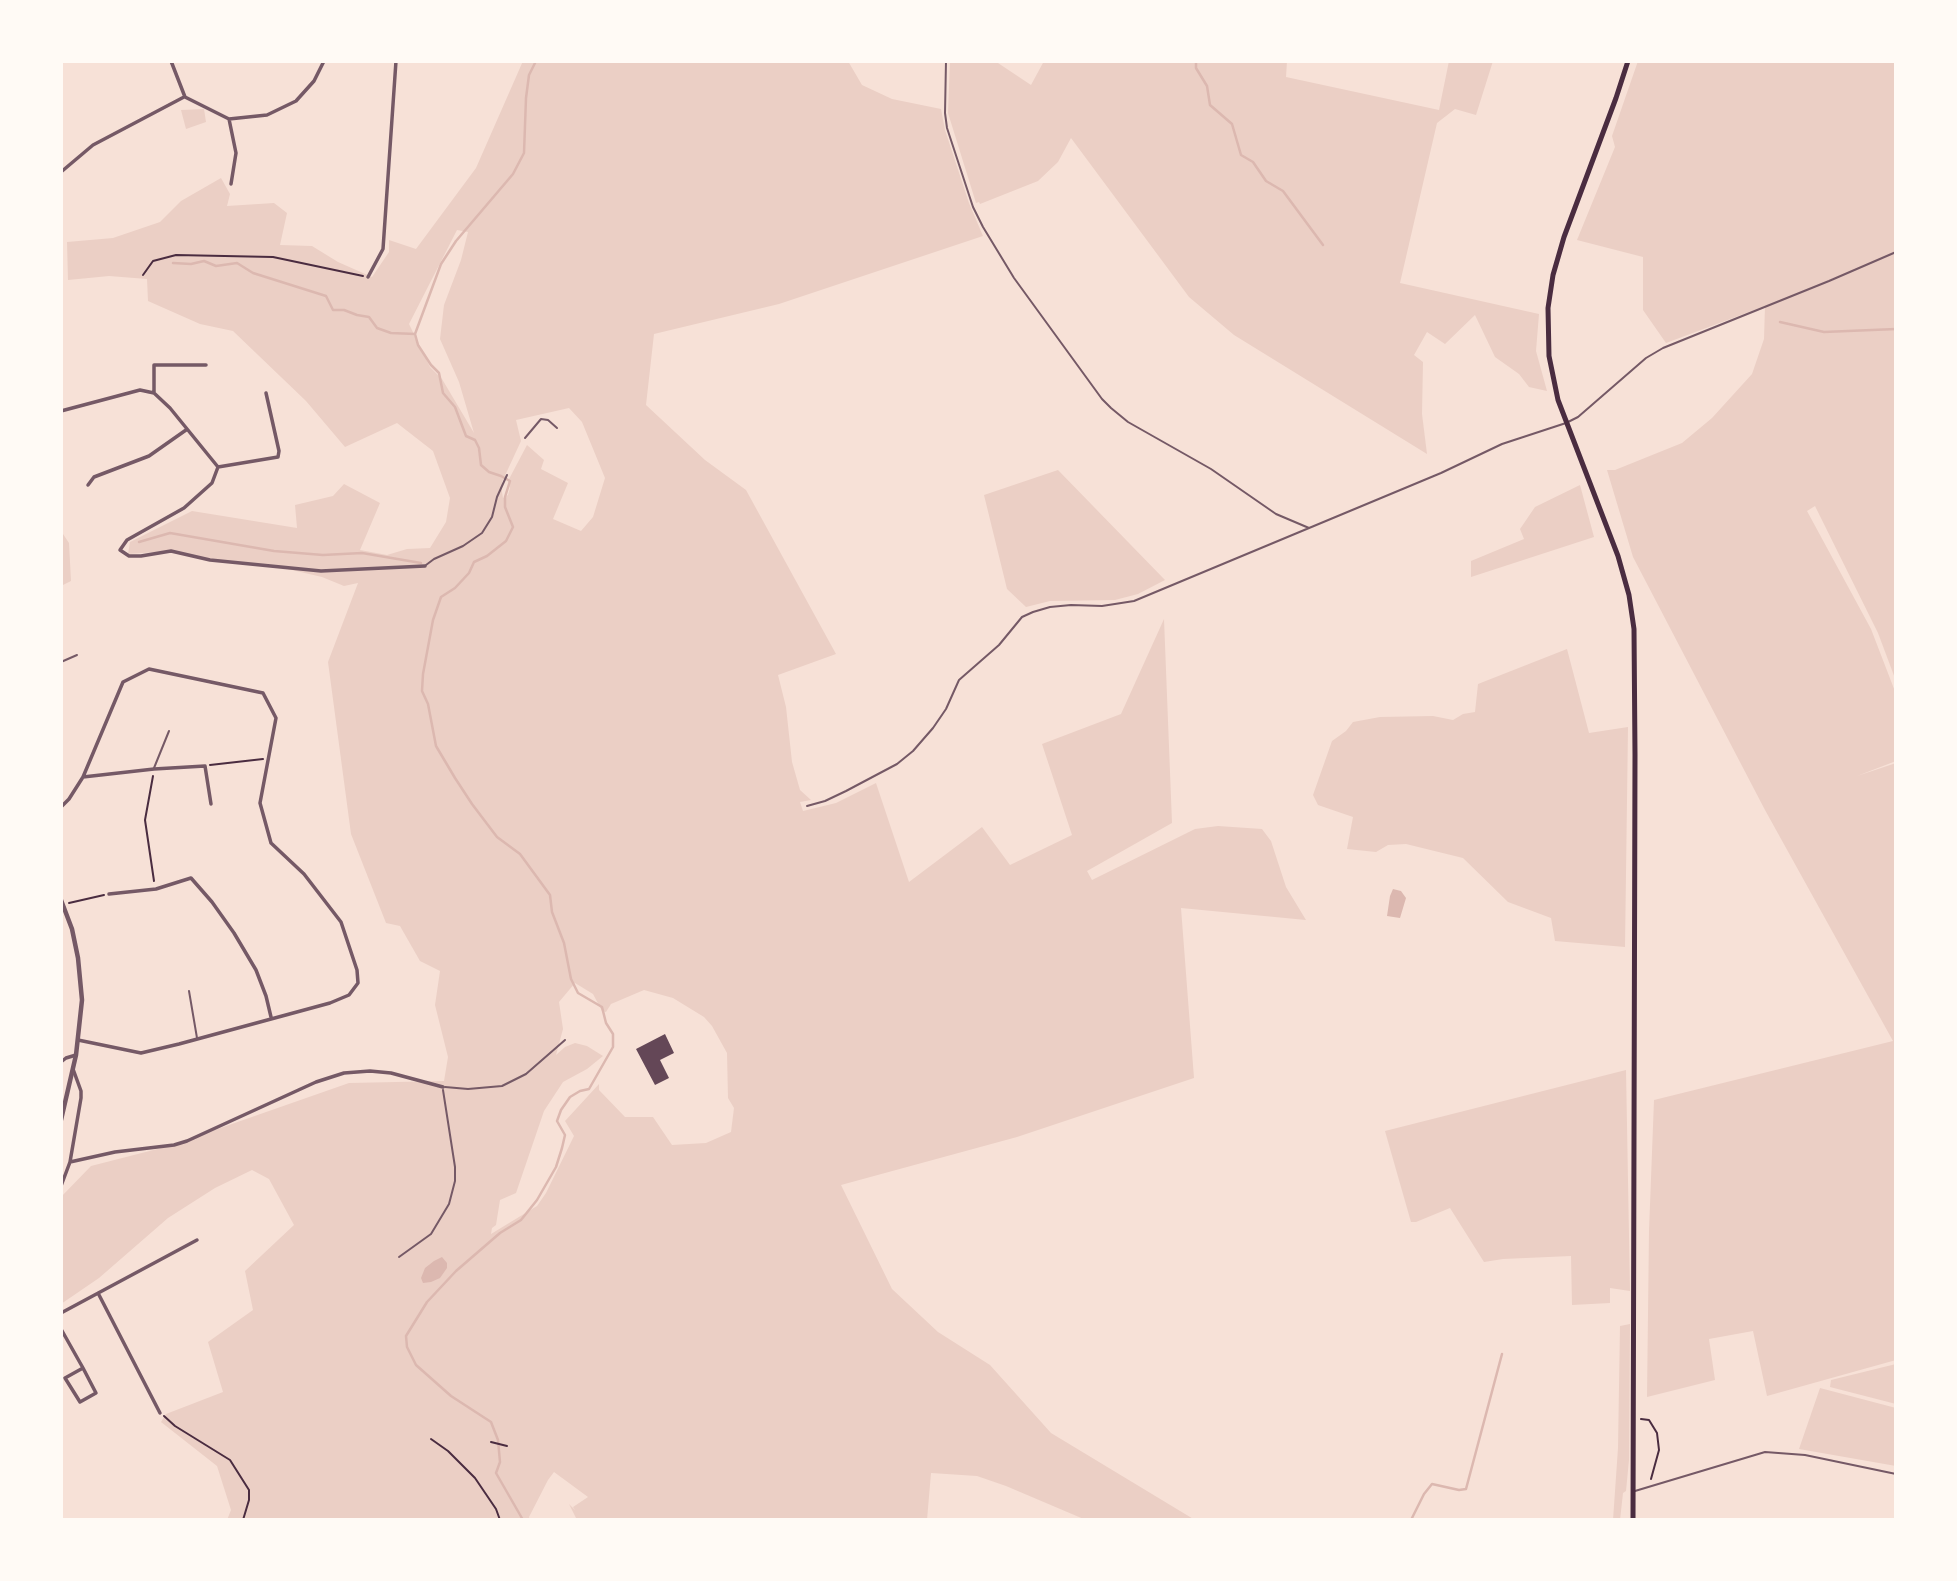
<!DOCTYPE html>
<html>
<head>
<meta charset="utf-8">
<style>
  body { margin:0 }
  #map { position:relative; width:1957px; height:1581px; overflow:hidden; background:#f7e1d7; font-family:"Exo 2",sans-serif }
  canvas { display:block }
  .frame { position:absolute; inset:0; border:63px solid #fffaf5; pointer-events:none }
</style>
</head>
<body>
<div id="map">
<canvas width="1957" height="1581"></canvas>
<div class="frame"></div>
</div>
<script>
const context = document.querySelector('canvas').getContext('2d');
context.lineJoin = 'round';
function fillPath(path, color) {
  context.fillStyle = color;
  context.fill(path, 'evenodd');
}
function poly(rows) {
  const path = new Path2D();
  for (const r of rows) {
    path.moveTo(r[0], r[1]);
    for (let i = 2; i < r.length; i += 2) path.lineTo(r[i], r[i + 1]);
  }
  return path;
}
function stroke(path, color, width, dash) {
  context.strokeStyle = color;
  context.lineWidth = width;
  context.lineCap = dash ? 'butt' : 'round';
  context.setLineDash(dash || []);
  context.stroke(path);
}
fillPath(poly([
  [523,61,848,61,862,85,892,99,941,109,945,130,969,203,983,236,779,304,654,334,646,405,705,460,746,490,836,654,778,675,786,707,792,762,800,790,811,800,800,802,803,811,836,803,876,783,909,882,982,827,1010,865,1072,835,1042,744,1121,714,1164,619,1172,823,1087,871,1092,880,1195,829,1218,826,1262,829,1271,841,1286,887,1306,920,1181,908,1194,1078,1017,1137,841,1185,892,1289,938,1332,990,1365,1051,1433,1195,1520,1086,1520,1006,1486,977,1476,931,1473,927,1520,577,1520,569,1504,575,1510,573,1507,588,1497,554,1472,548,1480,529,1517,530,1520,227,1520,231,1510,217,1466,161,1422,166,1414,223,1392,208,1342,253,1310,245,1271,294,1225,269,1179,252,1170,215,1188,168,1218,99,1278,61,1304,61,1197,91,1166,169,1146,349,1083,444,1081,448,1057,435,1005,440,971,420,961,400,926,386,923,351,834,328,662,358,583,344,586,322,577,279,567,210,560,171,551,128,554,130,542,192,511,297,528,295,505,333,496,344,484,380,503,360,550,387,555,407,549,430,548,446,522,450,498,433,451,397,423,345,447,306,401,233,331,200,324,148,301,147,279,109,276,68,280,67,242,113,238,160,222,181,201,221,178,230,194,227,206,274,203,287,213,280,245,312,246,338,262,372,277,389,252,389,240,416,249,476,168],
  [457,230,468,232,461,260,444,305,440,339,459,382,474,433,442,379,430,367,409,324],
  [569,408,582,422,605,478,593,517,581,531,553,519,568,483,541,469,544,460,527,445,508,481,510,488,508,495,503,498,502,492,502,482,521,441,516,420],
  [575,983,593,994,602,1011,606,1012,611,1004,644,990,673,998,704,1017,712,1026,727,1053,728,1098,734,1108,731,1132,706,1143,672,1145,653,1117,625,1117,599,1090,599,1084,565,1121,574,1136,546,1193,537,1206,491,1234,492,1228,496,1225,500,1200,516,1193,544,1111,563,1082,587,1069,603,1056,587,1046,575,1043,565,1047,556,1055,563,1029,559,1002],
  [950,61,995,61,1031,85,1044,61,1287,61,1286,77,1439,110,1449,61,1493,61,1476,115,1455,109,1437,123,1400,283,1539,314,1536,351,1547,391,1529,387,1519,374,1495,357,1475,315,1445,344,1427,332,1414,355,1423,362,1422,414,1427,454,1234,335,1189,297,1071,138,1058,162,1038,181,980,204,979,202,976,203,948,113],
  [1638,61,1896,61,1896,681,1878,633,1815,506,1807,511,1871,629,1896,694,1896,761,1857,776,1896,763,1896,1360,1767,1396,1753,1331,1709,1339,1715,1380,1647,1397,1649,1231,1654,1100,1893,1041,1765,810,1633,557,1607,470,1615,470,1682,443,1712,418,1752,374,1764,339,1765,306,1666,343,1643,310,1643,257,1577,240,1615,147,1612,136],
  [204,109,206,122,186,129,181,110],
  [1058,470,1165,580,1138,594,1115,600,1050,601,1026,607,1007,589,984,495],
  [1580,485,1594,537,1471,577,1471,561,1524,539,1520,529,1535,507],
  [61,531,69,543,71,581,61,586],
  [1567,649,1589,733,1628,727,1625,947,1555,941,1551,918,1508,902,1463,858,1406,844,1388,845,1376,852,1347,849,1353,817,1318,805,1313,795,1332,741,1346,731,1353,722,1380,717,1433,716,1453,720,1463,714,1475,712,1478,684],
  [1626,1070,1630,1291,1610,1288,1610,1303,1572,1305,1571,1256,1503,1259,1484,1262,1450,1208,1416,1222,1411,1222,1385,1131],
  [1630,1324,1629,1460,1626,1491,1623,1493,1620,1520,1613,1520,1618,1448,1620,1326],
  [1896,1364,1896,1404,1830,1387,1831,1380],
  [1820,1388,1896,1408,1896,1466,1799,1449]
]), '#ebcfc5');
fillPath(poly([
  [1393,889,1401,891,1406,898,1400,918,1387,916,1390,896],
  [442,1257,447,1263,447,1268,440,1278,431,1282,423,1283,421,1278,425,1268,434,1261]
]), '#dcb8b0');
stroke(poly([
  [1196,61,1196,68,1207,86,1210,105,1232,124,1241,155,1253,162,1266,181,1283,191,1323,245],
  [173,263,191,264,204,261,216,266,237,263,253,273,326,296,333,310,344,310,357,315,369,317,377,328,391,333,415,334],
  [1780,322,1824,332,1896,329],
  [139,542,170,533,274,551,323,555,362,553,421,563],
  [523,1520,496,1473,500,1462,498,1440,491,1422,451,1396,416,1365,407,1347,406,1336,427,1302,456,1271,500,1233,521,1220,537,1200,556,1167,562,1148,565,1135,557,1121,561,1110,570,1097,580,1091,589,1089,613,1047,613,1034,606,1023,602,1007,578,993,571,979,564,943,552,912,550,895,520,854,497,837,472,804,455,778,436,746,428,704,422,691,423,674,433,620,441,597,455,588,469,573,474,562,487,556,506,541,513,527,505,507,505,497,510,481,501,476,489,472,481,465,479,448,475,440,466,436,455,407,443,393,439,373,431,365,418,345,415,334,441,264,456,241,513,174,524,153,526,98,529,75,536,61],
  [1411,1520,1424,1494,1432,1484,1459,1490,1466,1489,1502,1354]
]), '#dcb8b0', 2.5);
fillPath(poly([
  [665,1034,674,1053,660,1060,669,1078,655,1085,636,1049]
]), '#644757');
stroke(poly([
  [143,275,153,261,176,255,273,257,363,276],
  [210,765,263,759],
  [153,776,145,820,154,881],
  [69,903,104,895],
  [164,1416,175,1426,230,1460,249,1490,249,1500,243,1520],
  [1641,1419,1649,1420,1657,1433,1659,1450,1651,1479],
  [431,1439,448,1451,475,1478,496,1509,500,1520],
  [491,1442,507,1446]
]), '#4a2c40', 2);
stroke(poly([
  [946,61,945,113,947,128,973,207,983,227,1014,278,1102,399,1111,408,1128,422,1211,469,1276,514,1309,528],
  [525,438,541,419,548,420,557,428],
  [426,565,434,559,463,546,482,533,492,517,497,497,507,475],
  [61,662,77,655],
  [154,768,169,731],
  [807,806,825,801,846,791,897,764,913,751,933,728,946,709,959,680,999,645,1022,617,1033,612,1050,607,1071,605,1102,606,1134,601,1441,473,1502,444,1566,423,1578,417,1646,358,1663,348,1829,281,1896,252],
  [189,991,197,1038],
  [445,1087,468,1089,502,1086,526,1074,565,1040],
  [399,1257,431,1234,449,1204,455,1181,455,1167,443,1090],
  [1635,1491,1765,1452,1805,1455,1896,1474]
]), '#755966', 2);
stroke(poly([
  [171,61,185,97],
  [185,97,229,119,267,115,296,101,314,81,324,61],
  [229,119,236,153,231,184],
  [61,172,93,145,184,97],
  [368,277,383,249,396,61],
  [154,392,154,365,206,365],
  [61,411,140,390,154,393,170,408,218,467,212,483,184,508,127,540,120,550,129,556,141,556,171,551,210,560,321,571,425,566],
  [218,467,278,457,279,451,266,393],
  [88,485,94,477,149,456,186,430],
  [83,777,154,769,205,766,211,804],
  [61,807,69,799,83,777,123,682,149,669,263,693,276,718,260,803,271,843,304,874,341,922,357,970,358,983,349,995,330,1003,179,1044,141,1053,78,1040],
  [109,894,156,889,191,878,212,902,234,933,256,970,266,996,271,1017],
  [61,1062,66,1058,76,1055],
  [70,1162,115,1152,174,1145,187,1141,316,1082,344,1073,370,1071,391,1073,443,1087],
  [61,1186,70,1162,81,1098,81,1091,73,1069],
  [98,1293,160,1413],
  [61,1313,197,1240],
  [61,1329,83,1368,96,1393,80,1402,65,1378,83,1368]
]), '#755966', 3.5);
stroke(poly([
  [61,900,72,929,78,958,82,1000,76,1055,61,1120]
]), '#755966', 4.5);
stroke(poly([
  [1628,61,1616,98,1564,237,1553,275,1548,308,1549,356,1558,400,1618,556,1629,595,1634,629,1635,755,1633,1520]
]), '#4a2c40', 5);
</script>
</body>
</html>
